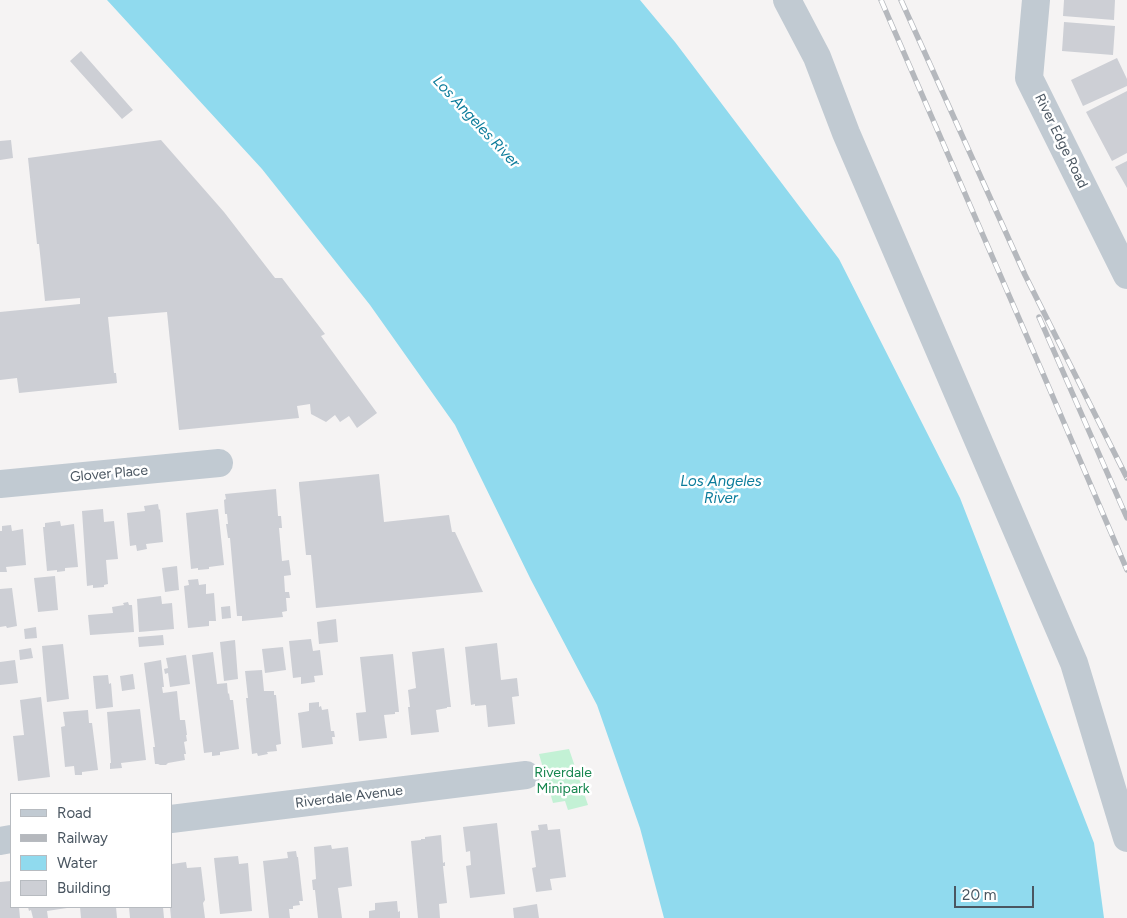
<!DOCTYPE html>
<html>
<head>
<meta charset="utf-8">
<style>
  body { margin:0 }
  #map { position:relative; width:1127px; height:918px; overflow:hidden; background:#f5f3f3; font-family:Figtree,sans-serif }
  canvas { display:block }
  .legend { position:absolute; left:10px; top:793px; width:162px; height:115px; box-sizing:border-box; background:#fff; border:1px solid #b7bbc0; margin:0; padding:6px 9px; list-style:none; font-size:15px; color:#4a5661 }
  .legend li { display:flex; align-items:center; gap:10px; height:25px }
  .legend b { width:25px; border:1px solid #b7bbc0 }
  .scale { position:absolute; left:954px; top:886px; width:80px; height:22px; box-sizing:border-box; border:2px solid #4a5661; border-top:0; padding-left:6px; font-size:15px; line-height:18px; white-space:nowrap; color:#4a5661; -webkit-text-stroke:4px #fff; paint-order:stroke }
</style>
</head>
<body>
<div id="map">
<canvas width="1127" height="918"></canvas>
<ul class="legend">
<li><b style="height:6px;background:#c1cad2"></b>Road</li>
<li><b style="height:6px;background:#b5b8bd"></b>Railway</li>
<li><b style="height:14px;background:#90daee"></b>Water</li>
<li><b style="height:14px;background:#cdcfd5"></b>Building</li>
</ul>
<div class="scale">20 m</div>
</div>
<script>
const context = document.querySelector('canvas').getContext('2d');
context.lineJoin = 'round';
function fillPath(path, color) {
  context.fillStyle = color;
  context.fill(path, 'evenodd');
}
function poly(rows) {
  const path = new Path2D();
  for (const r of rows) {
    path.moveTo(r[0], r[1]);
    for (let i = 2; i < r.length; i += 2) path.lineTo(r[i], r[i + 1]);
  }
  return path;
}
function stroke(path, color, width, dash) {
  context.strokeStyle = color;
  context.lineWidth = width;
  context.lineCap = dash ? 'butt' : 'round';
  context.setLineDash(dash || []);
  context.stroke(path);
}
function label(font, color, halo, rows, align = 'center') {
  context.font = font + ' Figtree,sans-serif';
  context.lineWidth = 5;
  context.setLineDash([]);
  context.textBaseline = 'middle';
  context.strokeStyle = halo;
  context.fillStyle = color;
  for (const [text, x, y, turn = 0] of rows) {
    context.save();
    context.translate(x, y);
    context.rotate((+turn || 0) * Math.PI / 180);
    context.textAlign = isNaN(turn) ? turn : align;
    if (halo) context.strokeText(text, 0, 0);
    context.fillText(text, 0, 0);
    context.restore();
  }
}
fillPath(poly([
  [569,749,588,805,568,810,565,801,553,803,539,754]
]), '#c3f1d5');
fillPath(poly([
  [107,0,640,0,675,42,839,259,960,498,1094,843,1104,918,664,918,640,828,597,705,531,580,455,425,370,305,262,169]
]), '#90daee');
fillPath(poly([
  [1064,0,1115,0,1114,20,1063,16],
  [1064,22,1115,26,1113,55,1062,51],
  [81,51,133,110,122,119,70,61],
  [1117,58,1127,79,1127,86,1083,106,1071,80],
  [1127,91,1127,153,1112,161,1086,112],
  [11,140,13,158,0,160,0,141],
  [161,140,224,212,275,278,282,278,325,334,321,336,377,413,357,428,349,416,340,422,335,415,326,422,311,414,310,404,297,406,299,418,179,430,167,312,108,317,114,373,116,373,117,383,19,393,17,378,0,380,0,312,80,304,80,298,45,301,39,244,37,244,28,158],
  [1127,161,1127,188,1115,167],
  [379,474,384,522,449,515,452,532,455,532,483,592,316,608,311,555,306,555,299,485,299,482],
  [276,489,278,516,281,516,282,528,279,528,282,561,289,560,291,575,284,576,285,592,289,592,290,598,286,598,287,611,282,612,283,617,242,621,242,616,237,616,230,538,228,538,226,524,228,524,227,514,225,514,224,500,226,499,225,494],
  [158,504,159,510,160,509,163,542,146,544,147,549,137,551,136,545,130,546,127,513,145,511,144,506],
  [103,509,104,522,114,521,118,559,106,560,108,584,104,585,104,587,93,588,93,585,87,586,82,511],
  [218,509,224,565,209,567,209,569,198,570,198,568,191,569,186,513],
  [60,521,61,526,74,524,78,567,65,568,65,571,57,572,57,570,47,571,43,527,45,527,45,523],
  [11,525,12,531,23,529,26,565,6,567,7,572,0,572,0,531,2,531,2,526],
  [177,566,179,590,165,592,162,568],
  [55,576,58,610,38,612,34,578],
  [198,579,199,585,206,584,206,594,214,593,216,621,209,621,209,626,188,628,184,586,189,585,188,580],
  [12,588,17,626,7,628,6,626,0,627,0,589],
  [161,596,162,604,172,603,174,629,139,632,137,599],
  [128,602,129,605,132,605,134,632,90,635,88,615,113,613,112,607,124,605,123,603],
  [230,606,231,618,222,619,221,607],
  [336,619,338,642,319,644,317,622],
  [36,627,37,638,25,639,24,629],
  [163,635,164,645,139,647,138,637],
  [311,639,313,651,320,650,323,675,314,676,315,682,301,684,301,677,293,678,289,641],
  [235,640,238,679,224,681,220,642],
  [497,643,501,680,517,678,519,696,512,697,515,724,488,727,486,705,475,706,475,704,471,705,465,647],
  [63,644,69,699,47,702,42,646],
  [283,647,286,670,265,673,262,649],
  [31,648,33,658,20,660,19,650],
  [444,648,451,707,447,707,447,708,436,710,439,732,411,735,408,707,410,707,408,690,416,688,412,652],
  [213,652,217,684,227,683,228,694,229,693,230,700,233,700,239,749,220,752,220,755,212,756,212,752,204,753,192,655],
  [393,654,399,712,395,712,395,714,384,715,387,738,359,741,356,713,366,712,360,657],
  [186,655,190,684,170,687,168,673,165,674,164,669,168,668,166,658],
  [15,660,18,683,0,685,0,662],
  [161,660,164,687,162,687,163,693,177,691,180,720,185,720,187,735,186,735,187,741,184,742,186,754,184,754,185,760,168,763,166,765,160,765,158,764,155,764,153,747,155,747,144,663],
  [262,670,264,691,274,691,274,695,276,695,281,744,276,745,277,751,267,752,268,754,258,756,257,753,252,754,246,698,248,698,245,671],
  [133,674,135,689,122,691,120,676],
  [108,675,109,684,111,683,113,707,96,709,93,676],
  [41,697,50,777,18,781,13,736,24,735,20,700],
  [319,702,319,707,321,706,322,710,328,709,331,731,334,731,335,737,332,737,333,744,302,748,298,713,309,711,309,703],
  [140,709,146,760,121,763,122,768,110,769,110,763,111,763,107,712],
  [88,710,89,723,92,723,98,770,82,772,82,775,75,775,74,766,65,767,61,727,65,726,63,712],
  [497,823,505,894,470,898,466,866,471,865,470,851,466,852,463,827],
  [547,824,548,830,560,829,566,877,550,879,552,890,536,892,532,868,536,867,531,831,539,830,538,825],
  [441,835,443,863,445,862,445,866,443,866,447,903,439,904,440,918,418,918,411,841,421,840,421,839,425,839,425,837],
  [331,845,332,849,348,847,352,886,338,888,342,918,318,918,315,890,313,890,312,880,316,879,314,847],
  [296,851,297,857,298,857,303,901,299,901,300,905,293,906,293,909,289,909,290,918,269,918,263,861,288,858,287,852],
  [238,856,239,864,248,863,252,911,220,914,214,858],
  [186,862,187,868,201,867,205,900,203,903,205,918,171,918,170,907,171,907,172,864],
  [11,881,11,907,19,907,20,918,0,918,0,882],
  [397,901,398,912,400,911,400,918,369,918,369,911,375,910,375,903],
  [537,904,539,918,514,918,513,908],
  [28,907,67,907,67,908,47,911,48,918,33,918,31,910,29,911],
  [80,907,116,907,117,918,81,918],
  [129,907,163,907,164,918,130,918]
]), '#cdcfd5');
stroke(poly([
  [787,0,817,57,846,133,1074,663,1127,838],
  [1036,0,1029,78,1127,275],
  [0,484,219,463],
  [171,819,526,775],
  [0,841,11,839]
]), '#c1cad2', 28);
const rail = poly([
  [881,0,1044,376,1127,570],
  [901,0,1025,275,1127,478],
  [1039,317,1127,518]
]);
stroke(rail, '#b5b8bd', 5.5);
stroke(rail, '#fff', 4, [11]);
label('14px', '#4a5661', '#fff', [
  ["River Edge Road",1061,141,64],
  ["Glover Place",109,474,-5],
  ["Riverdale Avenue",349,797,-7]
]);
label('14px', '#17864f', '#fff', [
  ["Riverdale",563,773],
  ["Minipark",563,789]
]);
label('italic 15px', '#0c7c9b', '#fff', [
  ["Los Angeles River",476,122,47],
  ["Los Angeles",721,482],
  ["River",721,499]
]);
</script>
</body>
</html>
